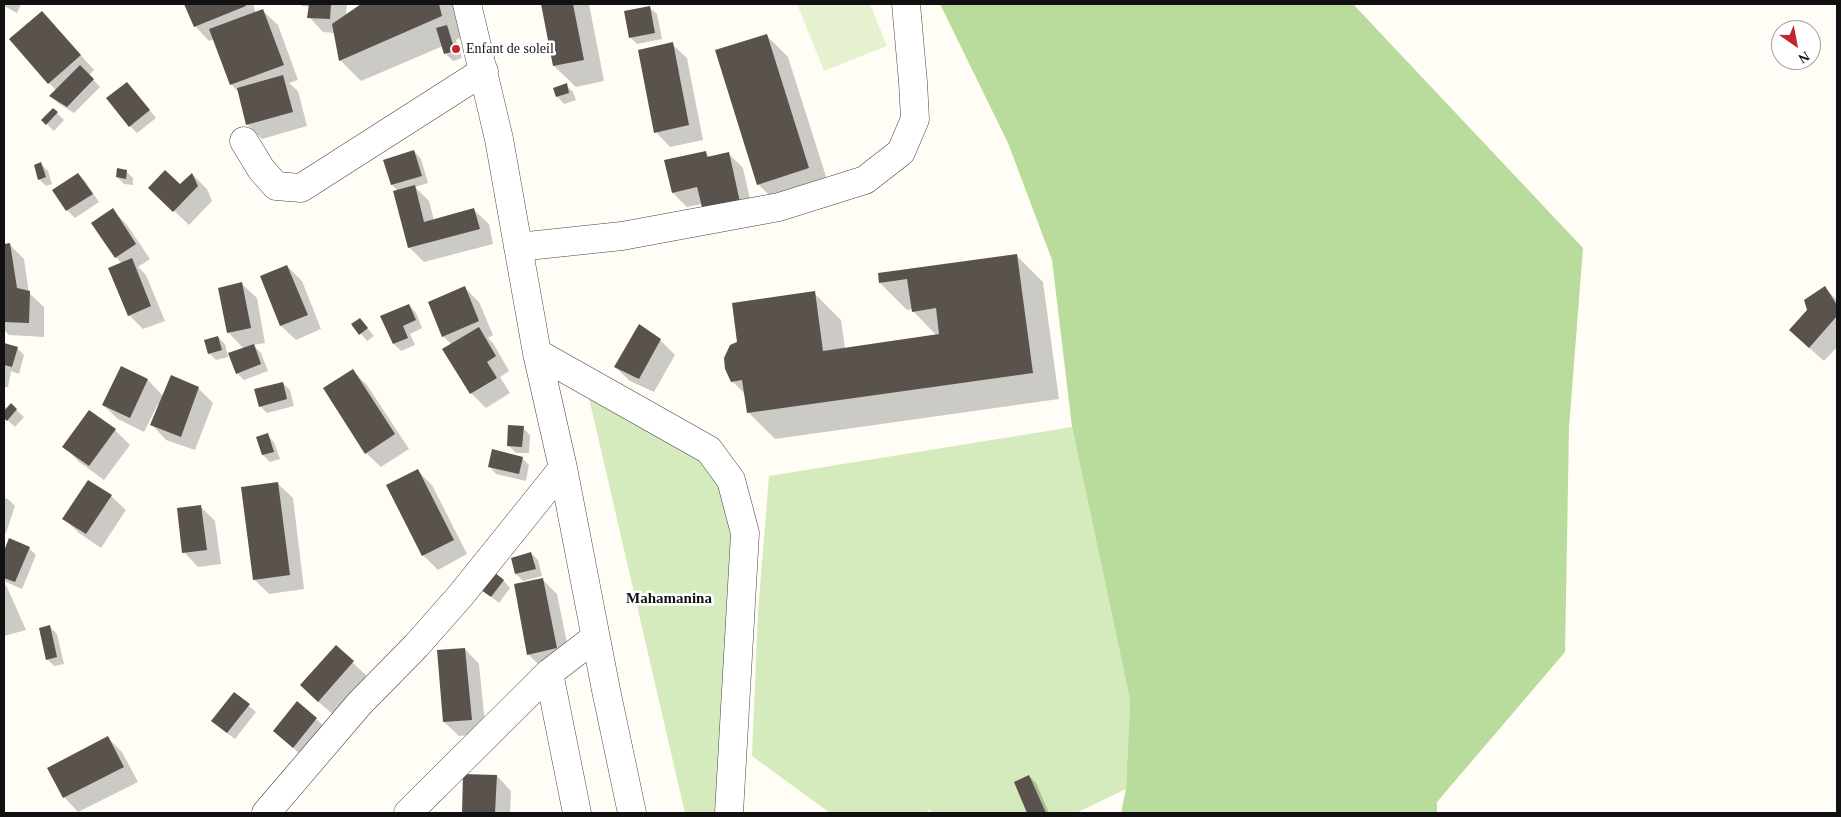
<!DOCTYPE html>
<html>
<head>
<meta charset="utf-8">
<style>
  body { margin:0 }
  #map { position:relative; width:1841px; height:817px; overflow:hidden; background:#fffdf5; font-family:"Times New Roman",serif }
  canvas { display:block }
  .frame { position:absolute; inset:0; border:5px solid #111; pointer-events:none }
  .north { position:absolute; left:1771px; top:20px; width:50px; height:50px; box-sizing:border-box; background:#fff; border:1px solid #a0a0a0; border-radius:50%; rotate:147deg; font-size:14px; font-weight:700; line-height:20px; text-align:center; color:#111 }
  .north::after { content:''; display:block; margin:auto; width:18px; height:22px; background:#c4262e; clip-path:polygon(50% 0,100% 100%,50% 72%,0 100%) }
</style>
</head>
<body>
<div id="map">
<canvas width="1841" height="817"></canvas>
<div class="frame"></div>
<div class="north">N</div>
</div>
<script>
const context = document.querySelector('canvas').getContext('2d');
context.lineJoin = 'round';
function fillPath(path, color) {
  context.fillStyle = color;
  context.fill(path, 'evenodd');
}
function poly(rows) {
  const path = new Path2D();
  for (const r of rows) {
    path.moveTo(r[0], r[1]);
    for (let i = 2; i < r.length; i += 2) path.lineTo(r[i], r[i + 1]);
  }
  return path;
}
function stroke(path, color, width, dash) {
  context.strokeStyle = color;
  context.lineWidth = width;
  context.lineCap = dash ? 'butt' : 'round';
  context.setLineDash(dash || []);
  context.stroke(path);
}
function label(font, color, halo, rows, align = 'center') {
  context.font = font + ' "Times New Roman",serif';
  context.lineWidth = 5;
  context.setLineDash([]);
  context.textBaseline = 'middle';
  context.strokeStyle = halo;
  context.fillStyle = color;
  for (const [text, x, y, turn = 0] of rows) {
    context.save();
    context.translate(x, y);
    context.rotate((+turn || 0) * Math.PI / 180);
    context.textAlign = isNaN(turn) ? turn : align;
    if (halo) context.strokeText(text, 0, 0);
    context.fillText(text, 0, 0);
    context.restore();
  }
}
fillPath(poly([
  [588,394,707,461,724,487,733,534,719,813,685,813],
  [1072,427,1130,700,1126,789,1076,813,934,813,929,810,926,813,830,813,752,756,758,612,769,476]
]), '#d5ebbd');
fillPath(poly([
  [940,4,1353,4,1583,248,1569,428,1565,652,1437,802,1437,813,1121,813,1126,789,1130,700,1072,427,1052,260,1008,143]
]), '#b9dc9c');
fillPath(poly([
  [797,4,870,4,887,46,824,71]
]), '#e6f2cf');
fillPath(poly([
  [4,4,21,4,17,13,4,6],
  [185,4,253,4,256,13,263,11,278,25,298,80,289,83,298,91,307,126,262,139,247,124,239,93,231,84,214,39,209,41,195,26],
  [300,4,347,4,346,16,363,4,455,4,462,37,456,40,462,58,453,61,446,54,443,46,361,81,340,60,335,33,323,32,309,17,310,7,302,6],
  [542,4,589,4,604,81,576,87,554,66],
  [649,7,657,14,662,39,637,44,630,37],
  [42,12,94,70,89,75,100,87,74,113,58,103,51,96,56,90,49,83],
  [767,36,788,57,830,189,780,206,758,184],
  [672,44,687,58,703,140,670,147,656,132],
  [127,83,156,118,137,133,130,126],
  [566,85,573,92,576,100,564,104,557,96],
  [53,109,64,120,54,131,43,120],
  [414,151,421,159,428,183,415,187,429,201,434,220,474,210,489,224,493,244,424,262,409,247,398,191,392,185],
  [705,152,711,158,728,153,743,168,754,217,702,204,687,207,673,193],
  [41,164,48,171,52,184,46,186,39,179],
  [126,171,133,178,133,185,124,184,117,177],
  [78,174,85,181,99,202,75,218,67,210,54,190],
  [192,174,207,189,212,201,189,225,165,202],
  [113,210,127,225,150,259,138,267,146,275,165,321,143,329,129,315,122,264,116,257,93,223],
  [9,244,24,259,29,293,44,307,44,337,9,335,4,330,4,245],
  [1016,255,1043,282,1059,399,775,439,748,412,746,395,732,381,814,293,841,320,845,349,937,336,913,311,912,309,907,310,880,283],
  [287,266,302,281,321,329,296,340,281,326],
  [242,284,257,298,265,343,253,345,261,353,268,371,244,380,237,373,244,349,228,332],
  [465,288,479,302,493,335,488,338,493,343,509,371,500,377,510,393,486,408,471,393,452,345,443,336],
  [1825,288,1837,300,1837,347,1824,361,1806,345],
  [409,305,416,313,422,328,410,334,415,345,401,351,394,344,382,317],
  [360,319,374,336,367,341,353,324],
  [640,326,660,340,675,355,654,392,630,381,615,367],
  [218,337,225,344,228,357,216,360,209,353],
  [4,344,17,348,24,355,19,374,11,371,8,387,4,387],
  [121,368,148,380,163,396,198,388,213,403,195,450,166,440,152,425,160,404,158,404,144,432,118,419,103,405],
  [352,370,367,385,409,449,381,467,366,453],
  [283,383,290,390,294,406,267,413,260,406],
  [4,405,7,409,11,405,24,417,15,427,5,418,4,419],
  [523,428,530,435,529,453,516,453,508,445],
  [115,430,130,445,104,480,78,461,64,446],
  [267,435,274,442,280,459,270,462,263,455],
  [522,458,529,465,526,481,496,474,489,466],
  [418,471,432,485,467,554,438,570,423,555],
  [278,484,293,498,304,589,269,594,254,579],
  [111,496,126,510,101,548,79,533,64,519],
  [4,498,8,499,15,506,6,533,4,532],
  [200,506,215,521,221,564,198,567,184,552],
  [10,540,29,548,36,555,22,589,4,581,4,554],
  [531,553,538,560,542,576,523,581,516,574],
  [542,579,557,594,571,663,543,669,528,654],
  [503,580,510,588,499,603,483,590],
  [4,583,7,587,26,630,4,636],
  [50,627,57,634,64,664,54,666,47,659],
  [336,647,368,677,334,715,316,700],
  [465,649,479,664,486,734,459,736,444,722],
  [234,693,256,712,235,739,220,728],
  [316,719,331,733,308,761,274,731],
  [108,738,122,752,138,782,78,812,64,797],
  [465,775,497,776,511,791,510,813,463,813],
  [1029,776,1036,783,1049,813,1029,813,1015,782]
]), '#0003');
fillPath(poly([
  [184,4,245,4,246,6,194,27],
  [309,4,331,4,330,19,307,18],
  [361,4,439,4,442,16,339,61,332,24],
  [541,4,573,4,584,60,553,66],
  [650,6,655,33,629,38,624,11],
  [263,9,284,65,230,85,209,29],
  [42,11,81,55,48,84,9,39],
  [447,25,455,51,444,54,436,28],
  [767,34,809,168,757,185,715,50],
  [673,42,689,125,654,133,638,50],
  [80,65,94,79,67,107,49,96],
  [283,75,293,112,246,125,237,88],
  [127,82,150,110,129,127,106,98],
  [567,83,569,93,556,97,553,88],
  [53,108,58,112,46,125,41,120],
  [414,150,422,176,391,185,383,160],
  [706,151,707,157,729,152,740,202,703,211,697,187,672,193,664,160],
  [41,162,46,177,38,180,34,165],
  [117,168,127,170,126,179,116,177],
  [165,170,180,184,192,173,198,186,173,212,148,188],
  [78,173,93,194,66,211,52,190],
  [415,185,424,222,474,208,480,229,408,248,393,191],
  [113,208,136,244,115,258,91,223],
  [10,243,17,288,30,291,29,323,4,322,4,244],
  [1017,254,1033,373,747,413,742,380,731,382,725,369,724,358,730,345,737,342,732,303,815,291,823,351,939,334,936,308,912,312,907,279,879,283,878,273],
  [132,258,151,306,128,316,108,268],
  [287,265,308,315,280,326,260,276],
  [242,282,251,328,227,333,218,288],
  [465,286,479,321,442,337,428,302],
  [1825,286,1837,305,1837,316,1809,348,1789,330,1807,310,1804,300],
  [409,304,416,320,403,326,408,338,393,344,380,316],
  [360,318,368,328,359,335,351,324],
  [639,324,661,339,639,379,614,367],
  [479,327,496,356,487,362,497,378,470,394,442,349],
  [218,336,222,350,208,354,204,340],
  [4,343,18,347,12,367,4,365],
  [254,344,261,364,236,374,228,353],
  [121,366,148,379,130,418,102,405],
  [353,369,395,434,365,454,323,388],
  [171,375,199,387,181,437,150,425],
  [283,382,287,399,259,407,254,389],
  [11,403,17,409,7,421,4,418,4,411],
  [89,410,116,429,89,466,62,447],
  [508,425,524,426,522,447,507,446],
  [268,433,274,452,262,455,256,437],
  [492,449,523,457,519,474,488,467],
  [418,469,454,540,422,556,386,485],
  [88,480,112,495,86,534,62,519],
  [278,482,290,575,253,580,241,487],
  [201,505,207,550,182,553,177,508],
  [9,538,30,547,15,582,4,578,4,551],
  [531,552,536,569,515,574,511,558],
  [494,572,504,580,491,597,481,590],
  [543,578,557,648,527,655,514,584],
  [50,625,57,657,46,660,39,628],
  [336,645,354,661,318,702,300,685],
  [465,648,472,720,443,722,437,650],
  [234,692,250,704,227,733,211,721],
  [297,701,317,718,293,748,273,731],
  [108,736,124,767,63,798,47,768],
  [463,774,497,775,495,813,462,813],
  [1029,775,1046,813,1027,813,1014,782]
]), '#5a524d');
const minor = poly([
  [467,4,499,139,537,353,563,468,606,690,632,813],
  [244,141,261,169,276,186,301,188,484,71],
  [518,247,622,236,779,207,865,180,901,152,915,119,913,82,906,4],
  [537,353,709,450,731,480,745,533,729,813],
  [549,673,577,813],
  [266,813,360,703,416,646,461,595,563,468],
  [408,813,549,673,596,637]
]);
stroke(minor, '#444', 29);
stroke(minor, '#fff', 28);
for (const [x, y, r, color] of [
  [456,49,5,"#c4262e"]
]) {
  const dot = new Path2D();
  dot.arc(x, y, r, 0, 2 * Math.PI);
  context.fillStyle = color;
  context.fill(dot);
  stroke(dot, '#fff', 2);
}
label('14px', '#111', '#fff', [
  ["Enfant de soleil",466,49]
], 'left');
label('bold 15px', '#111', '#fff', [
  ["Mahamanina",669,599]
]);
</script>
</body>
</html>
